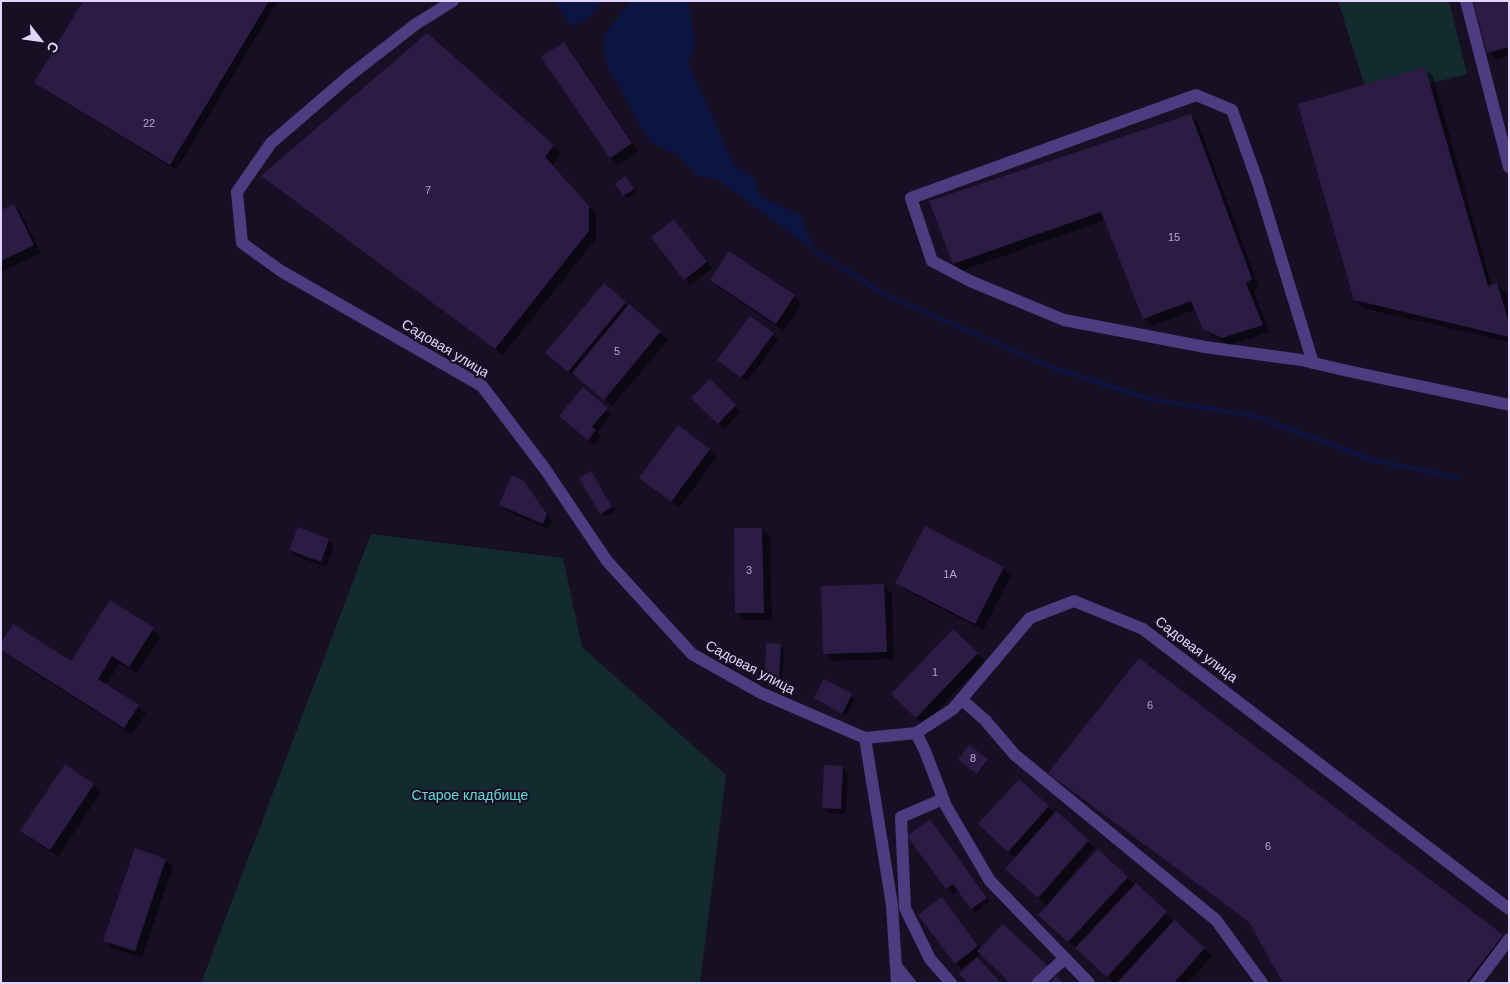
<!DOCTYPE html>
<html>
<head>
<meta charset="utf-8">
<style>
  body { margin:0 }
  #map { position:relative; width:1510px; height:984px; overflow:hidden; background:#171024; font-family:Arial,sans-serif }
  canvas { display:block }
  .frame { position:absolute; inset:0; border:2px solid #e1d5fd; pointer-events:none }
  .north { position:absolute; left:15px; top:15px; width:50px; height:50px; -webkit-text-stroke:4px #171024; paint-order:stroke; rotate:120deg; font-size:14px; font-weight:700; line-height:20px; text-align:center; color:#e1d5fd }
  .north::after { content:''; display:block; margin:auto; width:18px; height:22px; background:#e1d5fd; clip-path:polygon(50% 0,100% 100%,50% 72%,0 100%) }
</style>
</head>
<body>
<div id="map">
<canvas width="1510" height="984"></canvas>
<div class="frame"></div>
<div class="north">С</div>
</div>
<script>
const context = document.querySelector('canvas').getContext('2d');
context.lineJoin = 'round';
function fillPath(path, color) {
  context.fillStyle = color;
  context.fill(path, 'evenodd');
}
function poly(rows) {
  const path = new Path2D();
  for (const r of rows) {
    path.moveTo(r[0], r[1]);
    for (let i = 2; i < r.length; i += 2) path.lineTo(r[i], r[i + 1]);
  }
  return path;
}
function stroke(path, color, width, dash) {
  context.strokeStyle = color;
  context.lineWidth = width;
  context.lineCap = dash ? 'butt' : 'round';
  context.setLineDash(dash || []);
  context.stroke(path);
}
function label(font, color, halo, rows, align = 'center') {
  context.font = font + ' Arial,sans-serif';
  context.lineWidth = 4.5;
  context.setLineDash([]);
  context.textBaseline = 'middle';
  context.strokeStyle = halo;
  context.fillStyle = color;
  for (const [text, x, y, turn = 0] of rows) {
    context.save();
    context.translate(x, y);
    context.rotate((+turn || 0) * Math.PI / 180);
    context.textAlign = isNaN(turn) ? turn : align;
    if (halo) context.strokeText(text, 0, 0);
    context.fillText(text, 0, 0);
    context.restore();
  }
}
fillPath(poly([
  [1338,1,1449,1,1467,74,1369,99],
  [371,534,563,558,582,647,726,775,700,983,201,983]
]), '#132a2e');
fillPath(poly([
  [554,1,603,1,585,21,570,25],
  [631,1,686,1,689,4,695,44,688,63,734,165,756,180,759,196,802,216,804,226,814,250,720,181,696,175,680,156,650,142,606,64,603,37]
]), '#0c1541');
fillPath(poly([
  [85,1,278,1,176,170,41,88,35,83],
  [1509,1,1509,56,1496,60,1488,52],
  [564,43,571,51,639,151,618,165,611,158,543,57],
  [1425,69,1433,76,1492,286,1497,285,1505,292,1509,306,1509,342,1363,308,1355,300],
  [1191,115,1198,123,1259,287,1253,291,1270,332,1230,345,1212,336,1204,328,1196,309,1152,326,1144,318,1105,220,961,271,954,263],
  [553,146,561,153,552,166,596,214,596,239,503,355,270,183,263,176],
  [629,181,636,192,627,199,624,195],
  [14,205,21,213,41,253,1,272,1,211],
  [674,220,712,268,690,285,652,237],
  [712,280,794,296,802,304,784,331,719,288],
  [604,285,668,340,612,406,578,376,576,378,555,360],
  [773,334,778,340,747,382,724,365],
  [710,381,741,412,724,429,693,398],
  [607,409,612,414,597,432,601,437,594,445,567,421],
  [678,427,710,450,717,457,679,508,649,486,641,478],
  [591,472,615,511,605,517,581,478],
  [522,481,552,520,548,529,506,511,501,505],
  [925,528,1004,568,1011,576,983,630,905,590,897,582],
  [762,529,770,536,772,620,744,620,737,613],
  [329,540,334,545,326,567,296,556,290,550],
  [884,586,892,593,894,659,832,661,825,654],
  [153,629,161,637,137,673,120,663,106,685,138,706,146,713,132,735,7,655,1,649,71,663],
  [953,631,985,661,924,725,893,694],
  [780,645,784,649,782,684,770,684,766,681],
  [825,681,855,699,846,716,815,698],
  [970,747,988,761,979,774,960,760],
  [65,766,94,785,101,792,58,857,29,838,22,830],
  [842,767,848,773,846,814,829,813,823,808],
  [1049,773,1502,936,1505,939,1472,983,1284,983,1251,923],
  [1048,807,1095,848,1052,898,1053,899,1127,877,1212,956,1188,983,1114,983,1047,922,1047,906,1014,877,1016,858,987,832],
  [930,820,990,902,975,912,959,889,953,894,947,888],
  [166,860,173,867,142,958,112,948,105,940],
  [947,904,981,949,981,954,976,958,1000,983,972,960,961,969,956,963]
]), '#0007');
stroke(poly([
  [814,250,884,294,1053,368,1150,399,1254,416,1373,460,1458,478]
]), '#0c1541', 4);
fillPath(poly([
  [83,1,269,1,170,165,34,83],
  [1473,1,1509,1,1509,47,1487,53],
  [427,33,554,145,545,157,589,206,589,231,495,349,261,176],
  [564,42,632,143,610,158,541,57],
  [1425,67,1488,286,1497,283,1509,323,1509,337,1354,300,1298,104],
  [1191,114,1252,279,1246,283,1263,325,1222,338,1203,329,1191,301,1143,319,1101,212,953,264,929,201],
  [625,176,634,189,623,196,615,184],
  [14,204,34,245,1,261,1,210],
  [674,219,707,262,684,280,651,237],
  [729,251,795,295,776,324,710,280],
  [604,283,626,302,568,372,545,353],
  [629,304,661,331,604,400,572,373],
  [750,316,774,333,741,378,717,360],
  [710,379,736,405,718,424,691,398],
  [583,387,608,408,592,427,596,430,588,440,559,416],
  [678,425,710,449,671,502,639,478],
  [591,471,612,507,600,514,579,478],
  [512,475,523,480,547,514,543,524,499,505],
  [925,526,1004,567,975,624,895,583],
  [298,527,329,539,321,562,289,550],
  [734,528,762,528,764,613,735,613],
  [884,584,887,652,823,654,821,586],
  [110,600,154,628,129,667,112,656,98,679,139,705,124,728,1,650,1,643,13,624,71,661],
  [953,629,978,653,916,718,891,694],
  [766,643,781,644,779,681,765,681],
  [1139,658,1503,935,1466,983,1283,983,1249,922,1048,773],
  [824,679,852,694,842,714,814,698],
  [969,745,988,759,977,774,958,760],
  [65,764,94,784,50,850,20,831],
  [824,765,843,766,841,809,822,808],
  [1019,779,1049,806,1008,852,978,824],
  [1056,811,1089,840,1038,898,1005,869],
  [930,819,987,898,971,909,953,884,946,889,907,836],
  [135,848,166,859,135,951,103,941],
  [1098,849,1128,877,1068,942,1038,915],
  [1136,883,1167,912,1107,977,1075,948],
  [942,897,978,946,955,964,918,915],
  [1174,920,1205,948,1174,983,1117,983],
  [1003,924,1048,966,1032,983,1010,983,977,951],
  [977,957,1001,983,968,983,959,974],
  [1056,976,1063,983,1050,983]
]), '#2c1c45');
stroke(poly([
  [453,1,416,24,349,76,271,143,237,192,242,243,281,271,482,386,545,469,607,561,692,654,761,693,865,738,916,733,953,709,1030,618,1074,601,1143,629,1509,909],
  [1466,1,1509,167],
  [1313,363,1258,183,1232,110,1196,95,911,198,932,261,970,281,1064,320,1205,347,1301,360,1348,371,1509,405],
  [961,699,985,720,1015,755,1216,920,1262,983],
  [916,733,925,751,946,806,990,881,1089,983],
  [865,738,892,905,897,983],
  [943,799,901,817,905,908,930,959,951,983],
  [896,966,910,983],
  [1038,983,1065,958],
  [1476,983,1509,939]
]), '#4c3d81', 12);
label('11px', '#b4a7cf', null, [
  ["22",149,124],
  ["7",428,191],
  ["15",1174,238],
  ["5",617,352],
  ["3",749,571],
  ["1А",950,575],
  ["1",935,673],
  ["6",1150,706],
  ["8",973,759],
  ["6",1268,847]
]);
label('14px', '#e1d5fd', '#171024', [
  ["Садовая улица",445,349,31],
  ["Садовая улица",1196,650,37],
  ["Садовая улица",750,668,28]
]);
label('14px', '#63dbd3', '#171024', [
  ["Старое кладбище",470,796]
]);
</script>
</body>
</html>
